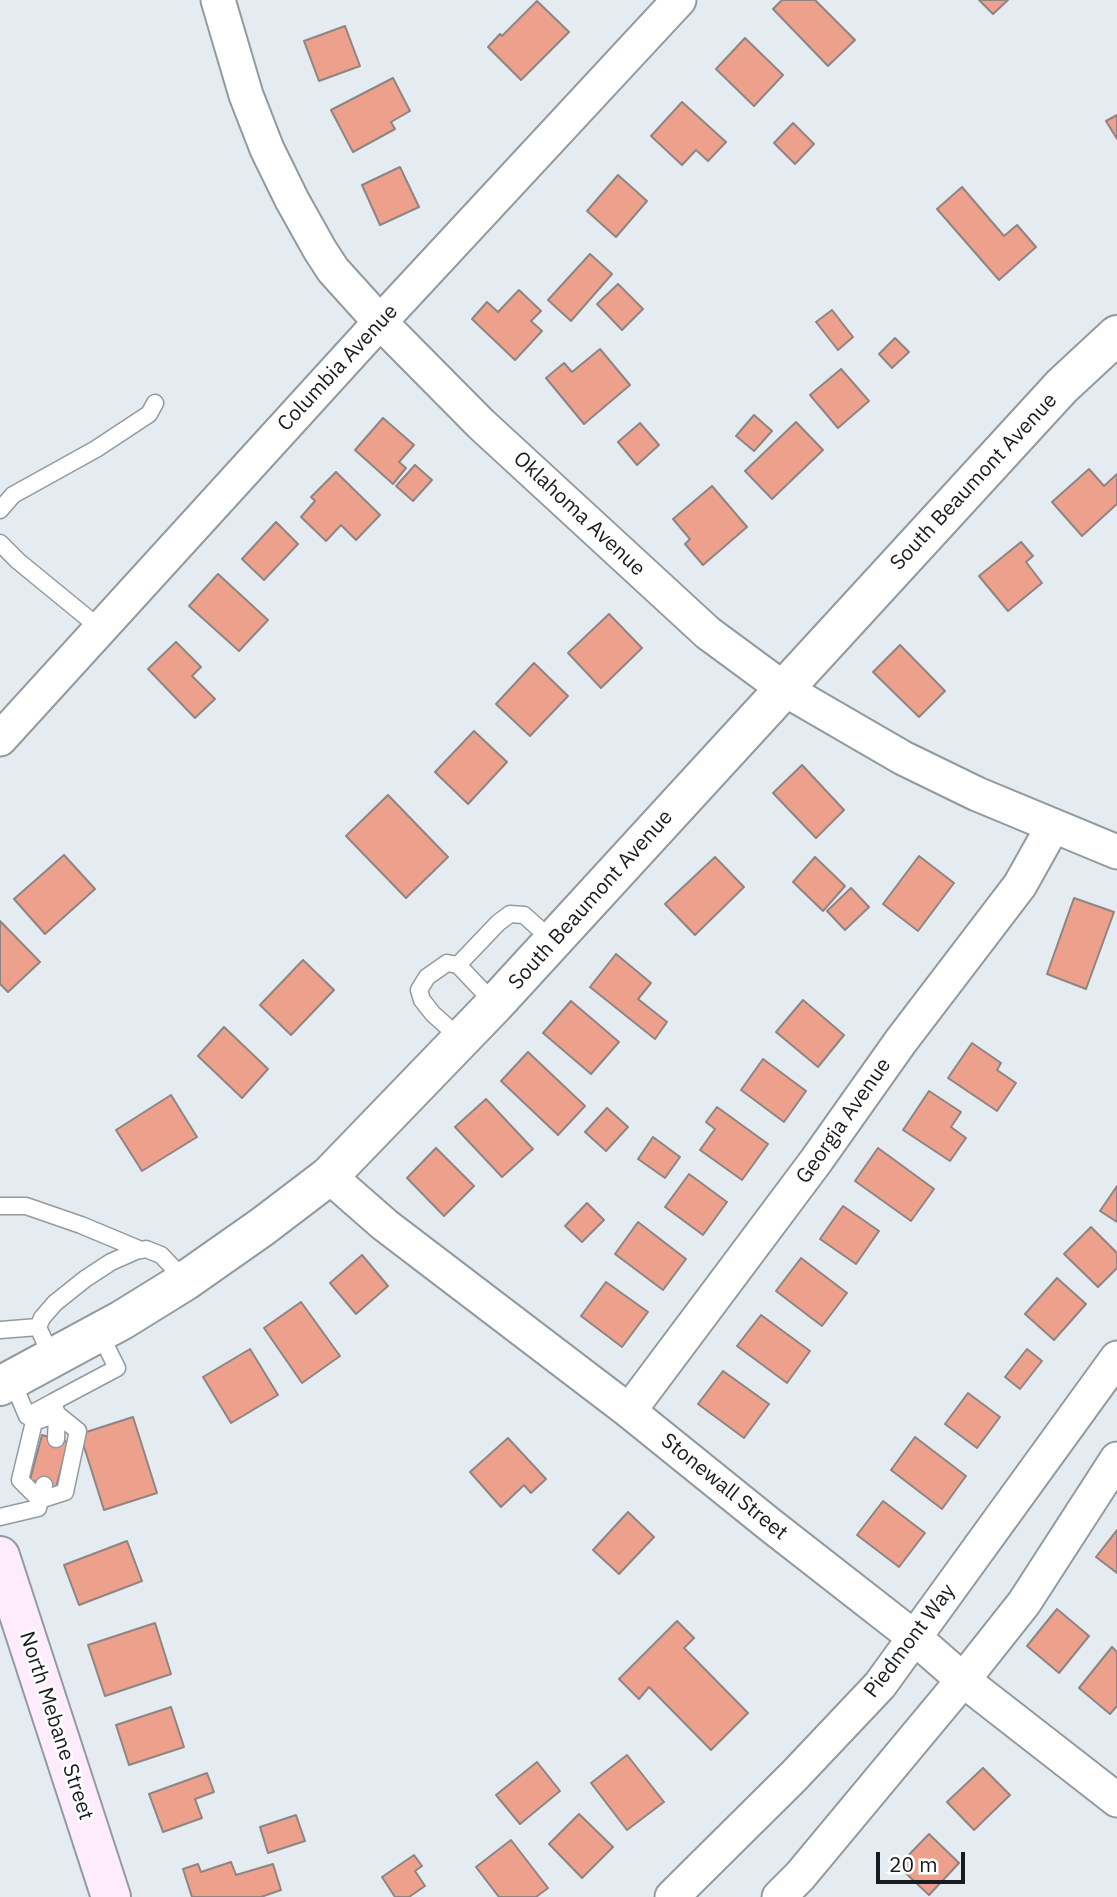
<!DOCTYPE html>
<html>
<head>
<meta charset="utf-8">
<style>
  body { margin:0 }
  #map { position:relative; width:1117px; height:1897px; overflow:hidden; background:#e4ecf2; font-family:"IBM Plex Sans",sans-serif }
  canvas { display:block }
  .scale { position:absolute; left:876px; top:1852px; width:89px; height:32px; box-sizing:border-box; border:4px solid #191c1e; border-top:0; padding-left:9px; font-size:21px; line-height:24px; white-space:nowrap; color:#191c1e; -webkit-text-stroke:5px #fff; paint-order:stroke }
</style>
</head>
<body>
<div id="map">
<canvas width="1117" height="1897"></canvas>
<div class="scale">20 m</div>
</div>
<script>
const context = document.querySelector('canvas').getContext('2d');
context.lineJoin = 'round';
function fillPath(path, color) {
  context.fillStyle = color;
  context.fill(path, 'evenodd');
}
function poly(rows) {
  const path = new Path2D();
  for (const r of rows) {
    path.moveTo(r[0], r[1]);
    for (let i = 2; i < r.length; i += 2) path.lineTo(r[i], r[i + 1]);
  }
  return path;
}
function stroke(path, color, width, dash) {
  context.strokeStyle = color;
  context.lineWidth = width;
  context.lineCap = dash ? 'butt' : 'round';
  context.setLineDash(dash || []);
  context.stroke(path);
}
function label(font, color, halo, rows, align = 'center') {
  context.font = font + ' "IBM Plex Sans",sans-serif';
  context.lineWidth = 5;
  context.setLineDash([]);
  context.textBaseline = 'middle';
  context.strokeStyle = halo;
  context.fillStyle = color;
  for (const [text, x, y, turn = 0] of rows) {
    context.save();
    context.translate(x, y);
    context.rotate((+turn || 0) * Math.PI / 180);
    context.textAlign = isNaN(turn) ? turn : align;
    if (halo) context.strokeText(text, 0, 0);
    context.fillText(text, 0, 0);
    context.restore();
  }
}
const building = poly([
  [782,0,815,0,855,40,828,66,773,9,782,0],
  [979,0,1008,0,993,14,979,0],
  [537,1,569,32,521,80,488,47,500,34,502,36,537,1],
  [345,26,360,66,319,81,304,41,345,26],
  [745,38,783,75,754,106,716,69,745,38],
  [393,78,410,111,391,122,395,129,353,152,331,110,393,78],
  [682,102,726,142,708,161,696,150,682,165,651,136,682,102],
  [1117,115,1117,139,1106,121,1117,115],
  [793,123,814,144,795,164,774,143,793,123],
  [400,167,419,207,380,225,362,185,400,167],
  [618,175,647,201,616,237,587,211,618,175],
  [962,187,1004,236,1017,225,1036,247,999,280,937,209,962,187],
  [590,254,612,274,571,321,548,300,590,254],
  [618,284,643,309,622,330,597,304,618,284],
  [519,290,541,311,531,321,542,331,515,360,472,319,487,302,498,312,519,290],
  [832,310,853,337,838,350,816,322,832,310],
  [895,338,909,352,892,368,879,354,895,338],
  [600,349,630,385,584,424,546,378,564,363,572,372,600,349],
  [841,369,869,401,838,428,810,395,841,369],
  [754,415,772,431,754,451,736,436,754,415],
  [383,418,414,445,399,462,406,468,393,484,355,450,383,418],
  [796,422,823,450,772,499,745,471,796,422],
  [640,423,659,445,637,465,618,442,640,423],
  [415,465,432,480,413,501,396,486,415,465],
  [1089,469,1104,486,1117,474,1117,504,1082,536,1052,502,1089,469],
  [336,472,380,515,356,540,341,525,326,541,301,517,315,501,311,497,336,472],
  [712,486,747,527,703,565,685,544,690,539,673,519,712,486],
  [276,522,298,544,264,580,242,559,276,522],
  [1021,542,1033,556,1026,562,1042,583,1008,611,979,576,1021,542],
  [218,574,268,620,239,651,189,606,218,574],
  [609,614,642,648,601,688,568,653,609,614],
  [176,642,201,667,192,676,215,699,195,718,148,669,176,642],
  [900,645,945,691,919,717,873,672,900,645],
  [534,663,568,696,530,736,496,704,534,663],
  [474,731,507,762,468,804,435,772,474,731],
  [802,765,844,810,816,838,773,793,802,765],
  [388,795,448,857,406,898,346,836,388,795],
  [64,855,95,889,45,934,14,899,64,855],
  [919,856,954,883,918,931,883,904,919,856],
  [715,857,744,887,695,935,665,904,715,857],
  [815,857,845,886,823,911,793,882,815,857],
  [851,888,869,907,845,930,827,911,851,888],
  [1074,898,1114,912,1086,989,1047,974,1074,898],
  [0,921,40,962,8,992,0,984,0,921],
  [616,954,651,983,638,999,667,1022,655,1039,590,987,616,954],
  [303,960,334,990,291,1035,260,1005,303,960],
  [803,1000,844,1035,818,1067,776,1032,803,1000],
  [571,1001,619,1042,591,1074,543,1033,571,1001],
  [224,1027,268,1069,242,1098,198,1056,224,1027],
  [972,1043,1001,1063,997,1070,1016,1083,997,1111,948,1078,972,1043],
  [528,1052,585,1106,558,1135,501,1081,528,1052],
  [763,1059,806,1091,784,1122,741,1090,763,1059],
  [929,1091,961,1112,951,1127,966,1138,950,1161,903,1130,929,1091],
  [171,1095,197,1137,142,1171,116,1130,171,1095],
  [486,1099,533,1149,502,1177,455,1127,486,1099],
  [717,1107,768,1144,742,1180,700,1150,715,1129,706,1122,717,1107],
  [607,1108,628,1127,606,1151,585,1132,607,1108],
  [653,1137,680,1157,665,1178,638,1159,653,1137],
  [436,1148,474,1186,444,1216,407,1178,436,1148],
  [878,1148,934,1189,911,1221,855,1181,878,1148],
  [689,1174,727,1202,703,1235,665,1207,689,1174],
  [1117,1186,1117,1222,1100,1211,1117,1186],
  [587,1203,604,1220,582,1242,565,1226,587,1203],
  [843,1206,879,1231,856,1264,820,1239,843,1206],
  [638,1222,686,1259,663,1290,615,1254,638,1222],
  [1091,1227,1117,1253,1117,1268,1098,1287,1064,1254,1091,1227],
  [362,1255,388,1286,356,1314,330,1283,362,1255],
  [801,1258,847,1293,822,1326,776,1291,801,1258],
  [1057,1278,1086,1304,1054,1340,1025,1314,1057,1278],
  [606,1282,648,1312,622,1347,581,1316,606,1282],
  [301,1302,340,1356,302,1383,264,1328,301,1302],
  [761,1315,810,1351,787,1383,737,1346,761,1315],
  [250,1349,278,1395,231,1423,203,1377,250,1349],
  [1027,1349,1042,1361,1020,1389,1005,1377,1027,1349],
  [723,1371,769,1404,744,1438,698,1404,723,1371],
  [968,1393,1000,1417,977,1448,945,1424,968,1393],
  [133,1417,157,1493,104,1510,80,1434,133,1417],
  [42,1435,68,1442,56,1488,30,1480,42,1435],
  [915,1437,966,1476,942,1509,891,1470,915,1437],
  [508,1438,546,1479,531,1493,524,1485,501,1507,470,1472,508,1438],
  [883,1501,925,1533,899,1567,857,1535,883,1501],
  [628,1512,654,1537,619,1574,593,1550,628,1512],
  [1117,1530,1117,1573,1096,1557,1117,1530],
  [127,1541,142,1581,79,1605,64,1565,127,1541],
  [1057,1609,1089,1636,1059,1673,1027,1646,1057,1609],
  [677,1621,694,1638,684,1648,748,1713,711,1750,649,1687,639,1699,619,1679,677,1621],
  [155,1623,171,1674,105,1696,88,1645,155,1623],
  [1112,1647,1117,1652,1117,1706,1110,1714,1079,1688,1112,1647],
  [171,1707,184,1747,129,1765,116,1725,171,1707],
  [627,1755,664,1802,627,1830,591,1783,627,1755],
  [537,1762,560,1791,520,1824,496,1795,537,1762],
  [983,1768,1010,1795,974,1830,947,1802,983,1768],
  [207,1773,214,1792,195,1799,202,1818,163,1832,149,1794,207,1773],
  [579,1814,613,1847,582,1878,549,1844,579,1814],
  [296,1815,305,1841,268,1853,260,1827,296,1815],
  [929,1834,959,1863,929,1895,898,1866,929,1834],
  [511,1840,548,1888,536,1897,499,1897,476,1867,511,1840],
  [414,1855,422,1866,415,1871,425,1886,409,1897,395,1897,382,1877,414,1855],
  [231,1862,236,1875,273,1864,281,1890,261,1897,192,1897,183,1869,198,1864,201,1872,231,1862]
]);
fillPath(building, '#eda08c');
stroke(building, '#8e8582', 2);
const service = poly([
  [0,510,13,495,96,449,149,414,155,403],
  [0,543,18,561,101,629],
  [458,965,498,923,510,914,524,915,553,941],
  [461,1039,433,1014,422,1000,419,990,427,977,447,963,458,965,495,1004],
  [0,1206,26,1206,81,1225,141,1250],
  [0,1330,38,1327],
  [52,1358,38,1327,42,1318,55,1303,85,1279,111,1262,136,1251,146,1249,161,1255,185,1280],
  [12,1380,27,1416,53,1402,57,1414,56,1439],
  [53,1402,117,1368,99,1332],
  [57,1414,78,1431,65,1492,40,1500,20,1480,34,1422,57,1414],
  [0,1517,38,1508,44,1485]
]);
const minor = poly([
  [218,0,246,95,267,149,292,200,320,250,333,270,380,322,481,424,708,633,784,689,903,758,977,794,1117,852],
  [0,739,380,322,679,0],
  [329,1176,385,1225,629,1411,769,1524,915,1638,963,1680,1117,1800],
  [629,1411,816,1161,901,1041,1020,885,1053,826],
  [672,1897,794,1776,880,1685,1117,1358],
  [779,1897,800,1876,963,1680,1024,1603,1117,1459]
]);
const tertiary = poly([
  [0,1386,122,1320,185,1281,262,1227,329,1176,495,1004,1062,386,1117,335]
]);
const secondary = poly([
  [0,1556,111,1897]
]);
stroke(service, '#929a9f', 19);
stroke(minor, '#929a9f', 37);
stroke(tertiary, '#929a9f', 42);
stroke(secondary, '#929a9f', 42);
stroke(service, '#fff', 16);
stroke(minor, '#fff', 33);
stroke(tertiary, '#fff', 38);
stroke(secondary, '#feecfd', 38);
label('21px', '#191c1e', '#fff', [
  ["Columbia Avenue",338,368,-47],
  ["South Beaumont Avenue",974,482,-47],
  ["Oklahoma Avenue",579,514,43],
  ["South Beaumont Avenue",591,900,-48],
  ["Georgia Avenue",844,1121,-55],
  ["Stonewall Street",724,1487,39],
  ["Piedmont Way",910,1641,-53],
  ["North Mebane Street",56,1726,72]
]);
</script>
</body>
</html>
